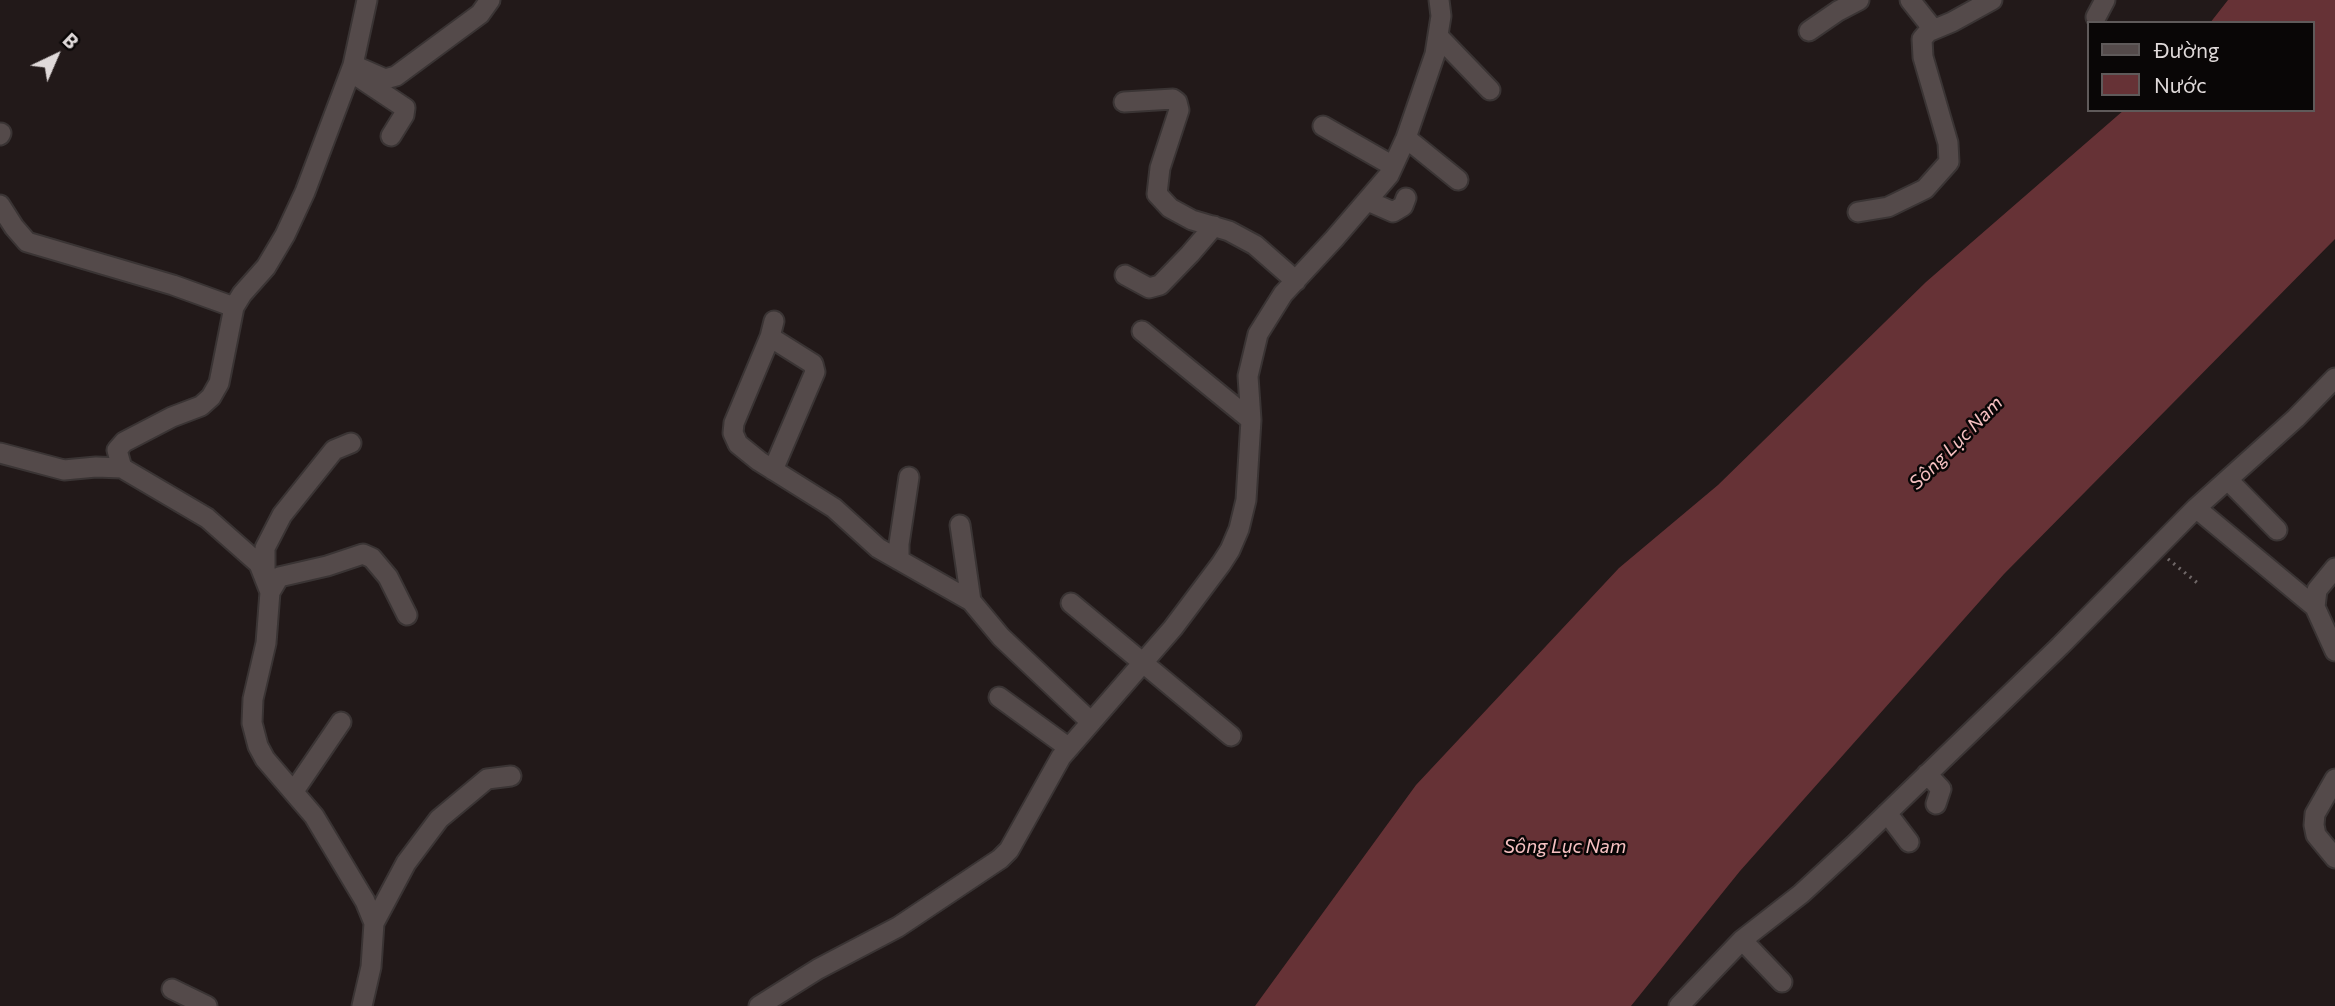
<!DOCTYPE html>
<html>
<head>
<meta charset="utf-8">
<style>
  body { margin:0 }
  #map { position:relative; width:2335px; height:1006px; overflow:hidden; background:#221919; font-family:Commissioner,sans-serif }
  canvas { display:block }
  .legend { position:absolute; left:2087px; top:21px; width:228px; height:91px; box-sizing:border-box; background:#090606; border:2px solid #5f5a5a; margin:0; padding:9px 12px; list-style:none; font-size:21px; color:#dfd9d9 }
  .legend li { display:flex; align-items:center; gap:14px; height:35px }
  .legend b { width:35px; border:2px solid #5f5a5a }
  .north { position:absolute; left:21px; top:21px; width:70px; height:70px; -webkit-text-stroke:5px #090606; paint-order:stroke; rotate:44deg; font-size:19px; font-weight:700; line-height:28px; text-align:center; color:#dfd9d9 }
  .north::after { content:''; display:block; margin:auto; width:24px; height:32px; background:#dfd9d9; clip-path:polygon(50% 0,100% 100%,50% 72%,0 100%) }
</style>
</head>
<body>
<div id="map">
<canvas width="2335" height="1006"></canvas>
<ul class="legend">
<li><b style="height:9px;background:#544a4a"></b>Đường</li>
<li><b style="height:19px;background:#663236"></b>Nước</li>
</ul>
<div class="north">B</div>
</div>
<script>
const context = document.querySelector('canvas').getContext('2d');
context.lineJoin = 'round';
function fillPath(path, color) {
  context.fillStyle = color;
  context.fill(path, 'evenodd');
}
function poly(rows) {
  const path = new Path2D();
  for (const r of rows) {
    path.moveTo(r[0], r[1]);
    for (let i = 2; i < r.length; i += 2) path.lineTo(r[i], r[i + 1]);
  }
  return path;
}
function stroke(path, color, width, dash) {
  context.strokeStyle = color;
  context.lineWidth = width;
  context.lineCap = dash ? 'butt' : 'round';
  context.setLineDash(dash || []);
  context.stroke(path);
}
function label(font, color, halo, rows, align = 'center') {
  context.font = font + ' Commissioner,sans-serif';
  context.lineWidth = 5;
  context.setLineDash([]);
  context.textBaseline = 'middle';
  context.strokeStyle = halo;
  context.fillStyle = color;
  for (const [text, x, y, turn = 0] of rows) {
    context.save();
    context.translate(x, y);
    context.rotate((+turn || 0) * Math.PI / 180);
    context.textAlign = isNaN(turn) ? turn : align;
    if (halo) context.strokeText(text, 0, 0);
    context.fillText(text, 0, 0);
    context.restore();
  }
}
fillPath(poly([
  [2228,0,2335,0,2335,239,2004,574,1740,871,1631,1006,1255,1006,1416,785,1619,568,1718,485,1926,282,2124,110,2312,110,2312,23,2210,23]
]), '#663236');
const minor = poly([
  [1910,0,1933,29],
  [2096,17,2105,0],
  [1809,31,1838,11,1859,0],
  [1438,36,1490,90],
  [353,65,385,79,396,76,480,14,490,0],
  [360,78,405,108,404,115,391,136],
  [1124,102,1173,99,1177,102,1179,110,1160,168,1157,194,1170,208,1192,220,1229,231,1255,245,1296,281],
  [1323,126,1393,166],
  [0,135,1,133],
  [1406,138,1458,180],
  [1368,201,1393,212,1403,206,1406,198],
  [0,205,14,227,27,242,173,285,234,307],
  [1858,212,1888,207,1925,189,1949,162,1948,143,1923,57,1922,39,1928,32,1952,22,1992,0],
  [1125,275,1149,288,1160,285,1190,254,1214,226],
  [774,321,770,337,734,423,733,433,738,444,759,461,834,508,878,548,971,601,1001,637,1091,722],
  [1142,331,1251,420],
  [770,337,813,364,815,372,773,470],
  [0,453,64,470,96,467,122,468,207,518,259,564,270,592,266,643,253,699,252,723,258,746,265,759,314,816,365,901,374,923,371,967,362,1006],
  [122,468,117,450,124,442,172,417,201,406,211,397,219,383,234,307,242,294,266,267,285,235,305,192,353,65,367,0],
  [2229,481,2277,530],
  [2196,508,2315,607,2335,651],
  [960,525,971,601],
  [899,560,899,544,909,477],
  [265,578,265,548,282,515,334,450,351,443],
  [270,592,279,577,327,566,363,554,372,558,388,577,407,615],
  [1071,603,1231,736],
  [2315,607,2317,590,2335,568],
  [999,697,1069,748],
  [1927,774,1941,789,1936,804],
  [2335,779,2315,814,2314,825,2316,835,2335,858],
  [294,791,341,722],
  [1887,813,1909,842],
  [374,923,406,863,439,819,487,779,511,776],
  [1742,940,1782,982],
  [172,989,207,1006],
  [759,1006,818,969,898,927,1000,859,1009,850,1061,757,1173,628,1221,564,1230,550,1239,529,1246,500,1251,420,1248,376,1258,334,1283,294,1334,239,1389,175,1406,138,1435,54,1441,16,1439,0],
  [1679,1006,1742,940,1801,894,1853,846,2060,646,2196,508,2296,418,2335,378]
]);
stroke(minor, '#3a3434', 23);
stroke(poly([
  [2168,559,2200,585]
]), '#706868', 3.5, [2, 5]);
stroke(minor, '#544a4a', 19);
label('italic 19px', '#f7c1c2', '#090606', [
  ["Sông Lục Nam",1956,443,-45],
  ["Sông Lục Nam",1565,847]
]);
</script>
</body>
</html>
